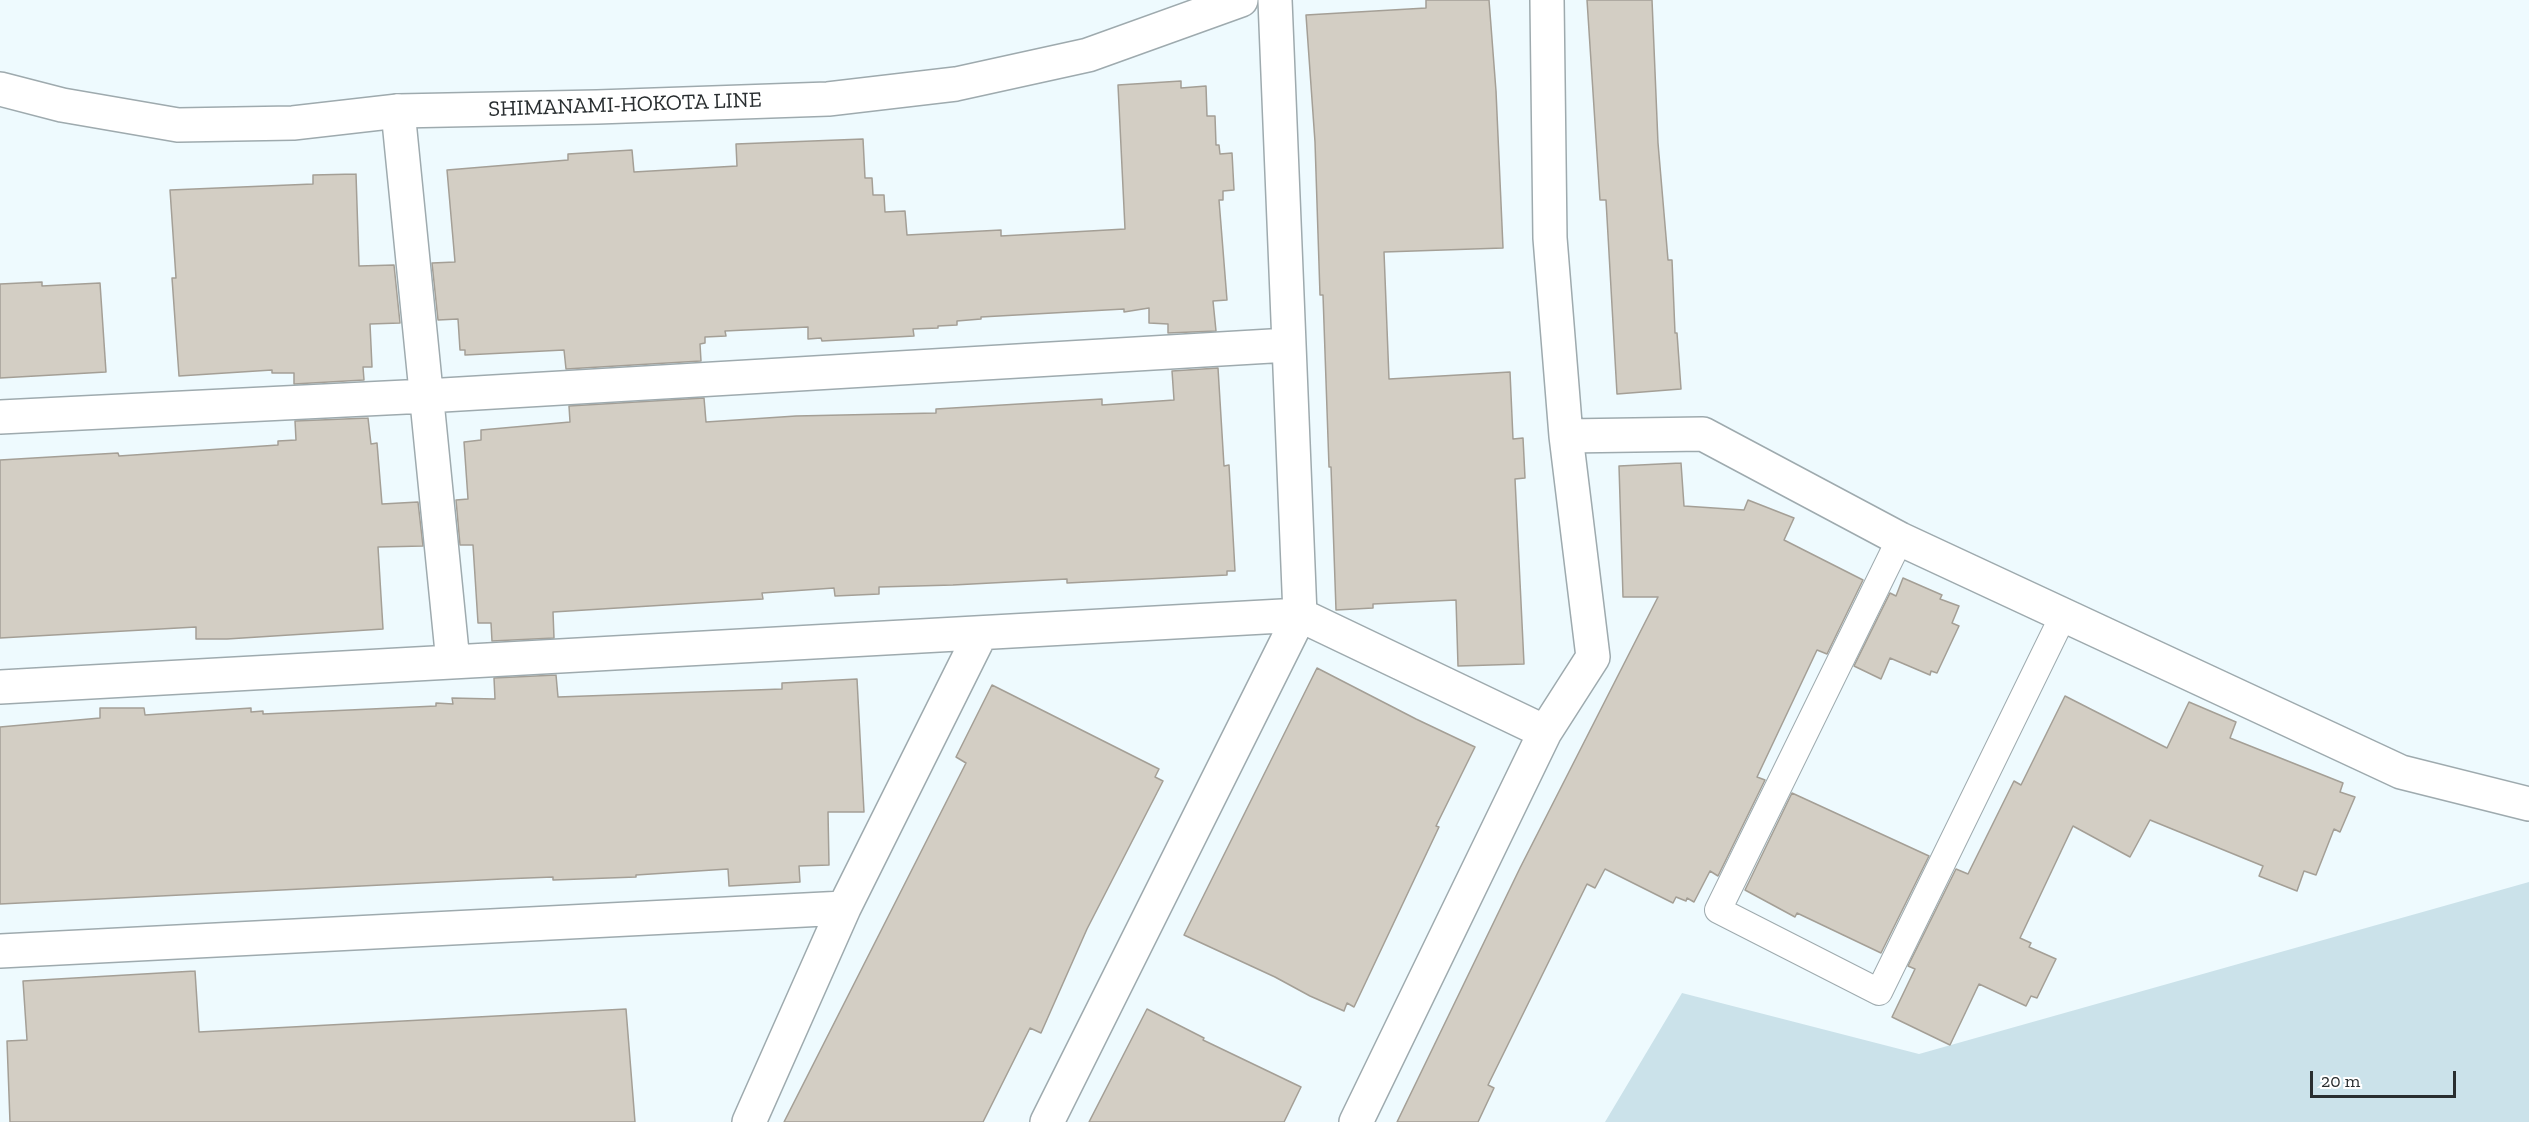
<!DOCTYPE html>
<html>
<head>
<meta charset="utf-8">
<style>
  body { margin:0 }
  #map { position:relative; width:2529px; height:1122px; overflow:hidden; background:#eefafe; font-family:"Zilla Slab",serif }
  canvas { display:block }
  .scale { position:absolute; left:2310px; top:1071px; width:146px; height:27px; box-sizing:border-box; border:3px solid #292e30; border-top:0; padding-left:8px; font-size:18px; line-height:21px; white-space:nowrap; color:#292e30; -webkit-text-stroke:4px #fff; paint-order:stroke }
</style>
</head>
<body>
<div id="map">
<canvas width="2529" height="1122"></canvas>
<div class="scale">20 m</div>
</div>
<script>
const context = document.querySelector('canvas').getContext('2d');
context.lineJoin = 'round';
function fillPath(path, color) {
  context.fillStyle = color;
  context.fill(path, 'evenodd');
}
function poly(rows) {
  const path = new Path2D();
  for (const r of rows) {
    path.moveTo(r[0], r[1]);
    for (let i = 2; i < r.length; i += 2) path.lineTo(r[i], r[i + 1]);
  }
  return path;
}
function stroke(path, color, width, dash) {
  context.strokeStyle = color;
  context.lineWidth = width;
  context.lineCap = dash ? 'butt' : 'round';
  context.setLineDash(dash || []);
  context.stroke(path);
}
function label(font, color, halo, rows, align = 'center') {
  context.font = font + ' "Zilla Slab",serif';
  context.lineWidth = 6;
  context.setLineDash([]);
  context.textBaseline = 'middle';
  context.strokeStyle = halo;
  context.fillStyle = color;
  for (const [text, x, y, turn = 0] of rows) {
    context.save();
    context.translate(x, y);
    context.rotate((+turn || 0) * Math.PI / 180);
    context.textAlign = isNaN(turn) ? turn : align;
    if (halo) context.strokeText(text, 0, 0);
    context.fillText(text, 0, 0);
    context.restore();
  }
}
fillPath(poly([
  [2529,882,2529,1122,1605,1122,1682,993,1919,1054]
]), '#cbe2ea');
const building = poly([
  [1426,0,1489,0,1496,91,1503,248,1384,252,1389,379,1510,372,1513,439,1523,438,1525,478,1515,479,1524,664,1458,666,1456,600,1373,604,1373,608,1336,610,1331,467,1329,467,1323,295,1320,295,1315,142,1306,15,1426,8,1426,0],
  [1587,0,1652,0,1658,143,1668,260,1672,260,1675,333,1677,333,1681,389,1617,394,1606,200,1600,200,1587,0],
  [1181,81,1181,88,1206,86,1207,116,1215,116,1216,145,1219,145,1220,154,1232,153,1234,190,1223,191,1223,200,1219,200,1227,300,1213,301,1216,331,1168,333,1168,324,1149,323,1149,308,1124,312,1124,309,981,317,981,319,957,321,957,325,938,326,938,328,913,329,914,336,822,341,821,338,808,339,808,327,725,331,726,336,705,337,705,343,700,344,701,361,566,369,564,350,465,355,465,350,460,350,458,319,438,320,432,263,455,262,447,170,568,160,568,154,632,150,634,172,737,166,736,144,863,139,865,178,872,178,873,195,884,195,885,212,905,211,907,235,1001,230,1001,236,1125,229,1118,85,1181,81],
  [356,174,359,266,394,265,400,323,370,324,372,367,363,367,364,380,294,384,294,373,272,373,272,370,179,376,172,278,176,278,170,190,313,184,313,175,356,174],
  [42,282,42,286,100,283,106,372,0,378,0,284,42,282],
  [1218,368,1224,466,1229,465,1235,571,1227,571,1227,575,1067,583,1067,579,953,585,879,587,879,594,835,596,834,588,762,593,763,599,553,612,554,638,492,641,491,623,478,623,473,545,460,545,456,500,468,499,464,442,481,440,481,430,570,422,569,406,704,398,706,422,796,416,936,413,936,409,1102,399,1102,405,1174,400,1172,371,1218,368],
  [368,418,371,444,377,443,382,504,418,502,423,546,378,547,383,629,227,639,196,639,196,627,0,638,0,460,118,453,119,456,278,445,278,441,296,440,295,421,368,418],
  [1681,463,1684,506,1744,510,1748,500,1794,518,1784,540,1863,580,1827,654,1817,650,1757,777,1765,780,1718,876,1710,871,1694,902,1687,898,1686,901,1676,897,1673,903,1605,869,1595,888,1587,884,1488,1085,1494,1088,1478,1122,1397,1122,1520,868,1658,597,1623,597,1619,466,1681,463],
  [1903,578,1942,595,1940,599,1959,606,1952,623,1959,626,1937,673,1931,671,1930,675,1890,658,1881,679,1854,666,1890,593,1896,596,1903,578],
  [1317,668,1416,719,1475,747,1436,826,1439,827,1354,1007,1347,1003,1344,1011,1310,996,1275,977,1184,935,1317,668],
  [556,675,558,697,782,689,782,683,857,679,864,812,828,812,829,865,799,866,800,882,729,886,728,869,636,875,636,877,553,880,553,877,502,879,0,904,0,727,100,718,100,708,144,708,145,715,251,708,251,712,263,711,263,714,436,706,436,703,453,704,452,698,495,699,494,678,556,675],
  [992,685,1159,769,1155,777,1163,781,1087,929,1041,1033,1030,1028,983,1122,784,1122,966,763,956,757,992,685],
  [2065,696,2167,748,2189,702,2236,722,2230,738,2343,783,2340,792,2355,797,2340,832,2334,829,2316,875,2304,871,2297,891,2259,876,2263,866,2150,820,2130,857,2073,826,2020,938,2031,943,2029,947,2056,959,2037,998,2031,996,2026,1006,1979,984,1950,1045,1892,1017,1915,969,1908,966,1956,869,1968,874,2014,781,2021,785,2065,696],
  [1792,793,1929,856,1881,953,1797,913,1795,917,1745,890,1792,793],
  [195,971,199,1032,626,1009,635,1122,10,1122,7,1041,27,1040,23,981,195,971],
  [1147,1009,1204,1038,1203,1040,1301,1087,1284,1122,1089,1122,1147,1009]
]);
fillPath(building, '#d3cec4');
stroke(building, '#a49f96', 1.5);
const service = poly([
  [1900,539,1718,910,1879,992,2064,614]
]);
const minor = poly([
  [398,111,453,662],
  [0,417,426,396,1288,345],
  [1566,436,1703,434,1900,539,2401,772,2529,804],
  [0,687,1300,615,1545,732],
  [0,951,844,908,981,633],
  [749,1122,844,908],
  [1047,1122,1300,615,1275,0],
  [1356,1122,1545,732,1593,657,1566,436,1550,238,1547,0]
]);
const secondary = poly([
  [0,89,62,105,178,125,293,123,398,111,597,107,828,99,956,84,1088,55,1241,0]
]);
stroke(service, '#9eaaae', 28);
stroke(minor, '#9eaaae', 36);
stroke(secondary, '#9eaaae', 36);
stroke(service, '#fff', 26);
stroke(minor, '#fff', 33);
stroke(secondary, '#fff', 33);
label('22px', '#292e30', '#fff', [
  ["SHIMANAMI-HOKOTA LINE",625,105,-2]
]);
</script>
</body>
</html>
